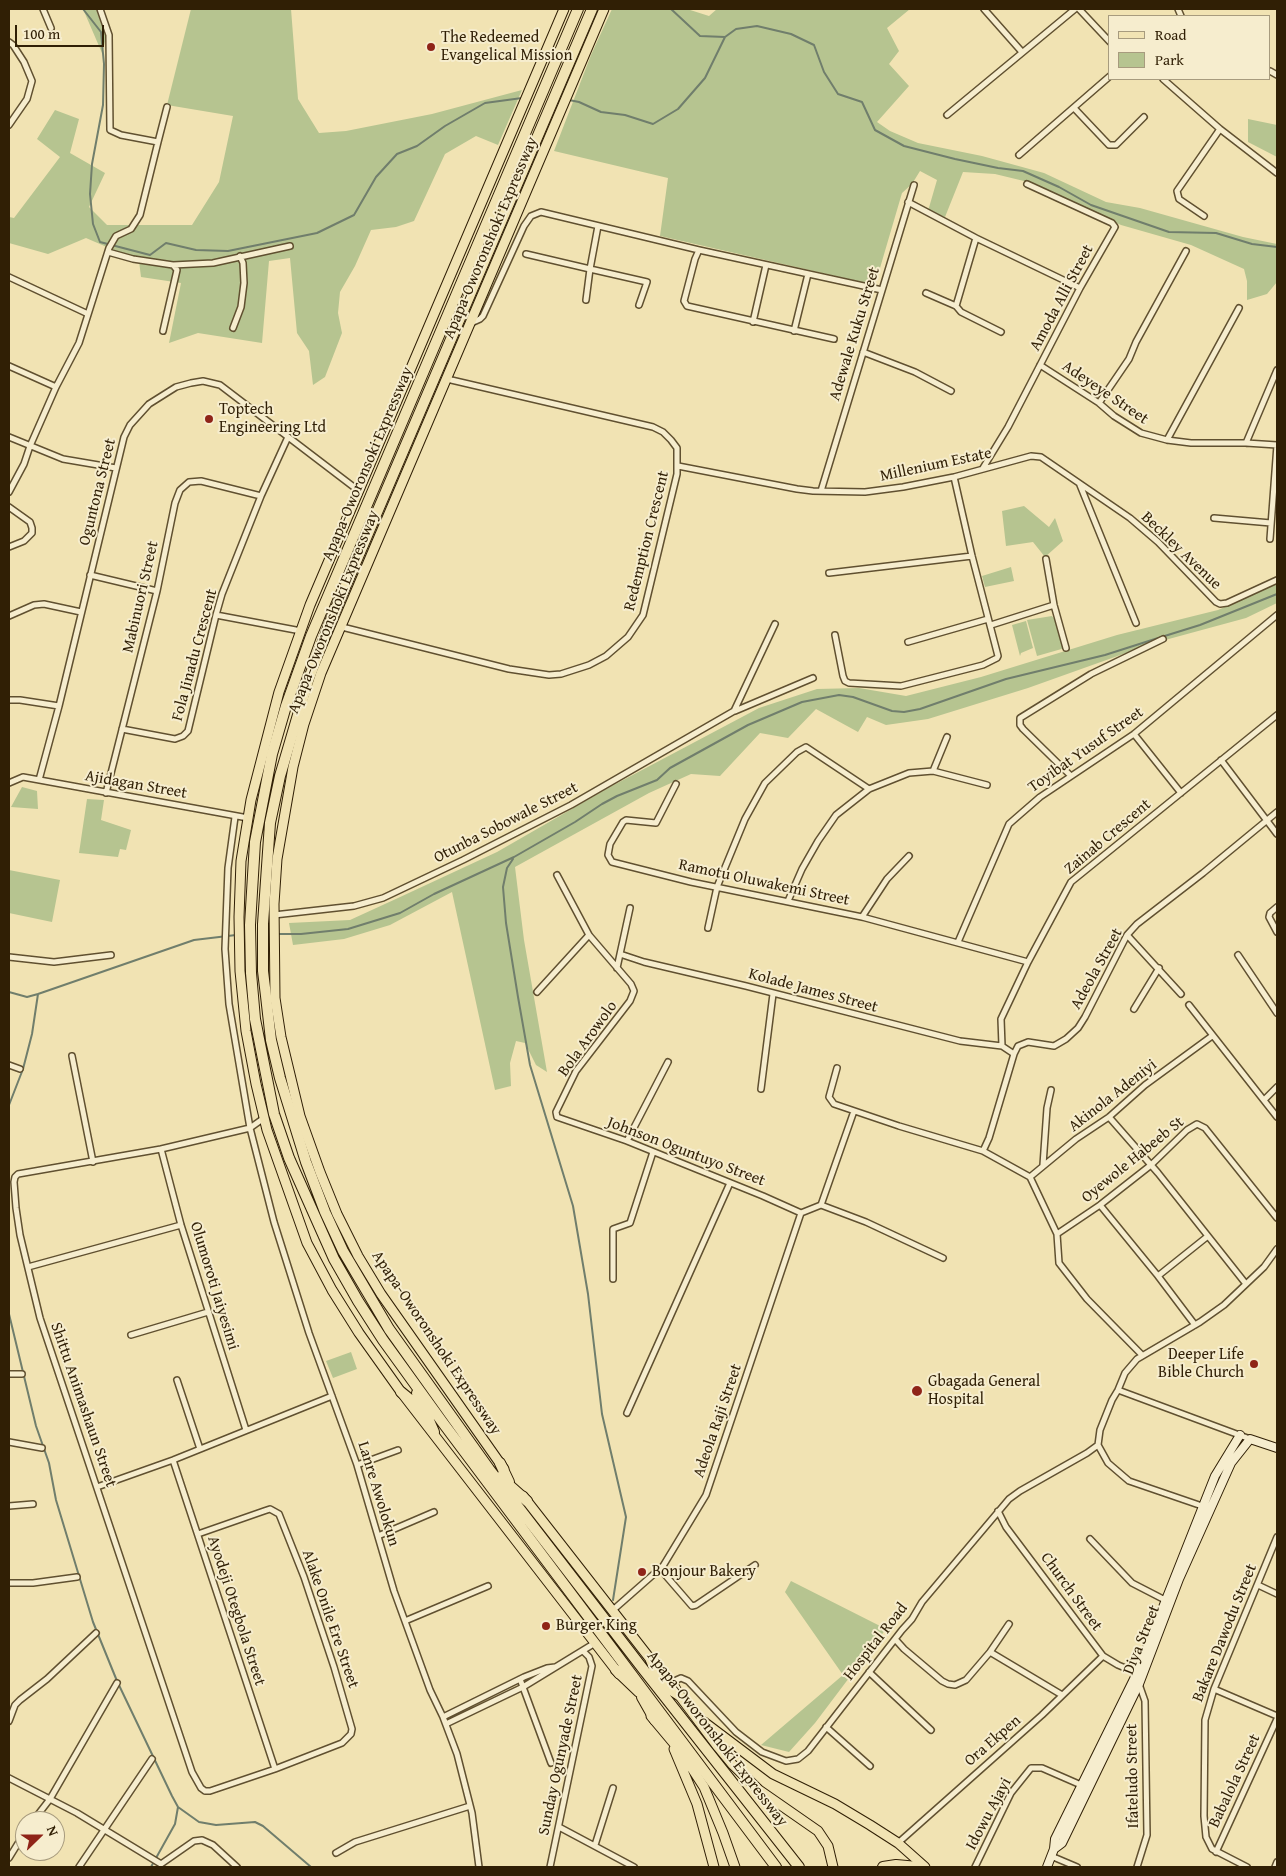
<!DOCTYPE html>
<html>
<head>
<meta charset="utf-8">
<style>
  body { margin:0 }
  #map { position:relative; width:1286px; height:1876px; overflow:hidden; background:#f1e3b3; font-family:"Gentium Book Plus",serif }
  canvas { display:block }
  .frame { position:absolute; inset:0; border:10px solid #301f05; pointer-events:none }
  .legend { position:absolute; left:1108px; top:15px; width:162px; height:65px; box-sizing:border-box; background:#f6edce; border:1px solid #a79b7e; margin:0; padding:6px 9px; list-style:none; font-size:15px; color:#301f05 }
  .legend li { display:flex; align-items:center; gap:10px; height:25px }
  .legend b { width:25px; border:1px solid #a79b7e }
  .north { position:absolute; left:15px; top:1811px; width:50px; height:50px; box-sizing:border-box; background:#f6edce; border:1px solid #a79b7e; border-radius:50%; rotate:68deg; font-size:14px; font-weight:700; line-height:20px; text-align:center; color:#301f05 }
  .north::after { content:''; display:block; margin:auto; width:18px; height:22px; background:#8f2418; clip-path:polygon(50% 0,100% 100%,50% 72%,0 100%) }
  .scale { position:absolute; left:15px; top:25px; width:89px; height:22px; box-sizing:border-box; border:2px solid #301f05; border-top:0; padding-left:6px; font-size:15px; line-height:18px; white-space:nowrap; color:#301f05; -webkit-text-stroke:4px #f6edce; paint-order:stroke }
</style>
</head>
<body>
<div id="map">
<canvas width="1286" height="1876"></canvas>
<div class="frame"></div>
<ul class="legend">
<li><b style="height:6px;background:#f1e3b3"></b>Road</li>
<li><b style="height:14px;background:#b6c490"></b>Park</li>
</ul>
<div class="north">N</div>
<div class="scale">100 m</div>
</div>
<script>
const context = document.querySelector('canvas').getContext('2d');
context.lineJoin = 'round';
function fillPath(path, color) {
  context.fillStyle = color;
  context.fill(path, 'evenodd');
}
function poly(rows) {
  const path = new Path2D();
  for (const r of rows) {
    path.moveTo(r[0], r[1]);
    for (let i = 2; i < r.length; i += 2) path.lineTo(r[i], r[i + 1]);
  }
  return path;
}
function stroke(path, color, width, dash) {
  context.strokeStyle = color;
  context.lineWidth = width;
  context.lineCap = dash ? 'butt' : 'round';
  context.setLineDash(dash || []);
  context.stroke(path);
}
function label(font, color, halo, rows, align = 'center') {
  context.font = font + ' "Gentium Book Plus",serif';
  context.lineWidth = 4;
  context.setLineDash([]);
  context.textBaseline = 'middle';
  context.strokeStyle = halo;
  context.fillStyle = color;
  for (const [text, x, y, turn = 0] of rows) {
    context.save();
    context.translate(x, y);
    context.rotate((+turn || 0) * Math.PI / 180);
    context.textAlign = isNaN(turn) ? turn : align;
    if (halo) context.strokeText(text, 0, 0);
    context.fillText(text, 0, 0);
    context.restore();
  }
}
fillPath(poly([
  [83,9,96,9,106,38,102,53],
  [191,9,291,9,298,99,319,133,346,131,432,114,522,90,498,145,476,136,445,154,414,221,396,227,371,230,355,266,340,292,338,313,342,333,325,377,313,385,309,351,297,333,290,258,269,261,262,343,198,333,169,343,181,283,141,277,139,261,86,238,48,254,9,243,9,217,14,218,60,157,37,139,55,110,79,119,70,153,105,173,89,207,107,225,192,225,219,182,233,116,167,105],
  [612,9,687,9,709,16,717,9,910,9,887,28,899,51,889,64,909,86,877,122,890,131,918,143,982,156,1044,173,1106,202,1140,208,1243,237,1277,244,1277,282,1267,294,1247,300,1247,281,1244,269,1191,245,1121,225,1028,182,995,174,963,172,945,217,928,211,937,180,920,171,912,184,902,193,875,285,660,236,668,178,554,151,591,55],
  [1248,119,1277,125,1277,157,1248,142],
  [1024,506,1049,527,1055,518,1063,541,1045,557,1033,542,1006,546,1002,511],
  [1011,567,1014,581,985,587,982,576],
  [1277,583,1277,603,1246,618,1154,643,1028,688,928,719,886,725,867,717,858,732,816,709,788,738,760,733,720,776,691,774,649,793,515,867,524,940,547,1072,536,1065,525,1043,516,1041,510,1063,511,1086,495,1090,452,892,390,925,344,939,293,945,289,923,350,920,398,898,497,852,610,787,759,708,817,689,859,688,906,696,981,677,1117,635,1218,610],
  [1052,616,1057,622,1065,648,1037,656,1027,620],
  [1026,621,1033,648,1021,653,1020,656,1012,625],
  [22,787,37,791,38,809,11,807],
  [87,799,104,800,101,820,131,830,126,850,120,849,118,857,79,853],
  [9,870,60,880,52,922,9,913],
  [351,1352,357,1369,333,1378,326,1361],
  [791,1581,886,1629,815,1723,789,1752,761,1745,843,1675,785,1592]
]), '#b6c490');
stroke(poly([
  [83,9,101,32,104,64,103,105,92,164,90,194,93,224,100,242,150,255,166,243,196,250,228,251,317,233,354,215,376,177,397,154,417,146,445,126,485,103,522,98],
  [671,9,700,36,725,37,736,29,757,26,791,34,814,45,824,72,838,94,862,102,875,130,904,146,955,159,998,168,1023,171,1059,187,1091,205,1169,232,1216,233,1252,244,1277,247],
  [569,100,579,102,601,112,625,115,653,124,678,109,705,78,725,37],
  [513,859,507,868,503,887,506,923,518,997,530,1065,573,1206,588,1294,602,1414,626,1517,613,1600],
  [278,934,301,934,348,929,400,913,434,894,514,857,575,822,602,804,617,796,657,780,670,768,748,725,802,702,839,695,853,697,892,711,904,712,920,709,1006,679,1105,655,1155,639,1200,625,1277,594],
  [9,992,27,997,38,994],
  [9,1105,23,1069,32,1034,38,994,194,940,236,935],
  [9,1314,36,1426,49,1463,56,1500,93,1622,117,1681,172,1796,178,1807,199,1822,216,1825,255,1822,263,1826,311,1867],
  [151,1867,175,1824,178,1807]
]), '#707e6c', 2);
const street = poly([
  [43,9,51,28],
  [984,9,1022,52],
  [1079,9,1110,42],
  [1178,9,1181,16],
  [9,42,13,45,24,62,32,81,27,99,9,125],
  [1270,71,1277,75],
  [1163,79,1220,129,1277,173],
  [1074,108,1109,145,1116,145,1144,117],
  [947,115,1075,9],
  [158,142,167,107],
  [1019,155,1110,76],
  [908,202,976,238,1080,288],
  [1204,216,1179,199,1177,191,1220,129],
  [598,226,590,269,647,282,639,305],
  [699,250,695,259,684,301,687,306,834,339],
  [108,252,133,259,173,265,177,270,163,331],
  [526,254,590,269,586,300],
  [173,265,213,263,290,246],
  [9,277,88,314],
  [926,293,956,306,961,312,1001,332],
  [956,306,976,238],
  [753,322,766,265],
  [471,323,480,319,483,316,524,226,531,216,541,212,699,250,882,290],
  [233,328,241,307,244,283,243,263,240,256],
  [794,331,808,274],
  [863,352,915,372,951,391],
  [1040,365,1099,403,1114,416,1141,433,1167,440,1191,443,1246,443,1277,445],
  [9,366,56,387],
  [1099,403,1129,359,1136,342,1186,251],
  [9,437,63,459,116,468],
  [1167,440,1239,308],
  [1246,443,1277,370],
  [678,466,797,489,813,491,865,492,903,487,954,477,1031,456,1041,457,1130,518,1158,542,1216,602,1220,604,1227,603,1277,580],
  [983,468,1008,427,1080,288,1115,227,1112,223,1027,184],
  [1080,485,1136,623],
  [821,491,914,185],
  [9,492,24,464,30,446,56,387,79,343,109,248,116,236,131,229,140,215,158,142,121,135,110,130,109,35,100,9],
  [9,507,30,522,32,528,32,533,24,541,9,547],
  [1214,518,1271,523],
  [1270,539,1277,445],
  [1046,559,1054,605,1066,648],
  [829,573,972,556],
  [90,575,157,591],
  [216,615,301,631],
  [9,616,34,605,44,604,81,612],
  [991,625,1054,605],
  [342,627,509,669,549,675,561,674,589,665,606,656,628,637,643,615,677,474,677,448,671,440,663,432,653,427,447,379],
  [835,635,843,676,845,681,849,683,901,686,983,665,997,658,998,656,972,556,954,477],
  [908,642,988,619],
  [9,700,20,700,59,706],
  [735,711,813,678],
  [122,729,175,739,183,736,188,731,216,615,222,594,261,496,288,437],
  [1134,734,1181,793],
  [1221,760,1277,834],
  [933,771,947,737],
  [1071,776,1023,729,1020,725,1020,718,1091,674,1163,639],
  [39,780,59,706,124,437,130,425,149,404,176,387,191,383,203,381,220,385,359,491],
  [9,783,23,777,248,818],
  [676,784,656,823,626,820,623,822,610,844,608,855,612,862,691,882,862,917,1028,962],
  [106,793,157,591,175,503,180,490,189,482,201,481,261,496],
  [235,817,228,868,225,949,229,1004,250,1128,274,1222,309,1333,357,1465,394,1591,430,1690,443,1717,457,1754,472,1813,479,1867],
  [557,875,589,935,631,984,634,991,630,1001,576,1071,556,1112,557,1117,627,1141,763,1196,801,1213],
  [788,901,802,869,818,841,836,815,869,789,909,773,933,771,987,785],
  [1277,907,1270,913,1269,917,1277,932],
  [274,915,354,906,383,898,463,860,571,805,734,711,775,624],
  [862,917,887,879,909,856],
  [708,928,717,887,745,819,765,783,797,752,806,747,869,789],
  [1127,935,1181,994],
  [958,942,1009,824,1040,797,1134,734,1277,615],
  [620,954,630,908],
  [1238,955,1277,1013],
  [9,957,54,962,111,955],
  [617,968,620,954,644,962,746,986,960,1041,1002,1046,1014,1054],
  [537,992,589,935],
  [1189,1005,1277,1117],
  [1134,1009,1159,968],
  [1002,1046,1001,1019,1028,962,1071,882,1277,715],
  [72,1056,93,1162],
  [9,1065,20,1069],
  [837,1068,829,1097,834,1104,899,1126,983,1151,1030,1177,1057,1234,1059,1263,1087,1299,1142,1355],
  [761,1089,773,994],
  [1264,1100,1277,1087],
  [1109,1117,1158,1173,1246,1284],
  [627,1141,668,1062],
  [161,1149,181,1225,246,1430],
  [983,1151,989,1138,1014,1054,1018,1046,1028,1042,1054,1046,1066,1039,1078,1028,1085,1017,1127,935,1137,924,1203,873,1277,812],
  [1043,1165,1047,1108,1051,1090],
  [1030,1177,1076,1139,1109,1117,1145,1085,1212,1036],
  [821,1205,854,1111],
  [1100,1205,1158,1276,1195,1325],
  [801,1213,821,1205,866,1222,943,1258],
  [1057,1234,1100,1205,1151,1165,1187,1130,1197,1124,1205,1128,1277,1218],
  [28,1267,181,1225],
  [1158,1276,1208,1236],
  [613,1279,613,1229,630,1223,653,1152],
  [131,1335,208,1312],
  [9,1374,22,1374],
  [177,1380,200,1449],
  [1118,1390,1250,1439],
  [627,1413,730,1183],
  [9,1442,42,1448],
  [1098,1445,1100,1430,1112,1400,1118,1390,1125,1373,1137,1359,1200,1322,1224,1305,1264,1267,1277,1249],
  [1098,1445,1108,1463,1129,1481,1202,1506],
  [173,1460,275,1769],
  [357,1465,398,1450],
  [97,1487,173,1460,332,1396],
  [9,1506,33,1504],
  [998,1511,1006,1527,1103,1656,1118,1665,1137,1673],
  [198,1534,264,1511,270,1509,279,1514,304,1577,334,1667,352,1729,351,1734,342,1743,275,1769,210,1791,205,1791,201,1788,192,1772,40,1318,20,1235,16,1208,14,1182,15,1177,18,1174,161,1149,250,1128,264,1118],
  [378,1536,434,1512],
  [1090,1539,1132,1583,1165,1600],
  [660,1569,692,1606,696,1605,755,1565],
  [9,1583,33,1583,77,1577],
  [1258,1585,1277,1594],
  [613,1610,663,1566,706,1495,801,1213],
  [405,1621,488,1586],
  [895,1639,904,1649,942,1681,948,1684,955,1685,966,1680,990,1652,1009,1624],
  [990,1652,1062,1695],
  [869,1672,931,1730],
  [520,1679,551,1763],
  [672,1682,681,1678,688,1681,736,1732,762,1752,786,1761,798,1759,808,1751,902,1630,912,1619,922,1602,1009,1499,1020,1491,1087,1453,1098,1445],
  [1214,1689,1277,1716],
  [443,1717,524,1677,547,1668,555,1667],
  [9,1721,15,1705,20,1700,47,1679,96,1633],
  [446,1724,523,1687,595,1643],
  [826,1727,870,1766],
  [9,1778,77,1813,161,1864,194,1841,202,1840,213,1845,237,1867],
  [33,1821,50,1799,117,1683],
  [559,1827,634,1867],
  [898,1843,1042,1715,1103,1656],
  [595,1845,613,1788],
  [1216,1852,1277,1719],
  [336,1853,355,1842,470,1806],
  [1051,1856,1077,1867],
  [9,1858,25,1832],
  [79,1867,152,1759],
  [550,1867,592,1666,589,1657,583,1651],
  [975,1867,1011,1793,1031,1768,1042,1768,1081,1785],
  [1137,1867,1147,1835,1145,1701,1139,1684],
  [1247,1867,1212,1849,1206,1837,1204,1816,1205,1720,1214,1689,1277,1537],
  [1275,1867,1277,1862]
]);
const secondary = poly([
  [1054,1849,1062,1843,1139,1684,1179,1579,1231,1463,1250,1439,1277,1448],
  [1047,1867,1054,1849,1055,1839,1137,1673,1215,1476,1240,1435]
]);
const primary = poly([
  [564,9,310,605,279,692,251,800,241,861,239,917,240,971,246,1031,256,1084,267,1130,307,1243,332,1290,359,1333,401,1392,619,1674],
  [504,1469,381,1294,358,1256,337,1214,320,1172,300,1116,281,1037,275,998,274,904,277,859,293,767,304,724,321,673,604,9],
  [523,1496,651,1660,672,1682,679,1695,718,1747,732,1764,759,1790,818,1831,828,1846,833,1867],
  [651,1716,682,1753,704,1787,723,1833,735,1867],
  [704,1722,773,1774,835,1804,870,1825,898,1843,925,1867],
  [674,1749,697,1804,714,1867]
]);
const highway = poly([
  [578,9,311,636,286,706,272,754,255,842,250,925,251,973,255,1019,274,1114,289,1158,334,1259,358,1301,383,1340,443,1423,776,1867],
  [592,9,331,620,308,681,280,776,270,823,263,924,263,971,266,996,271,1040,280,1078,306,1162,325,1212,343,1251,389,1329,489,1469,643,1669,799,1867],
  [401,1392,423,1410],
  [417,1393,434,1432],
  [500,1463,509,1482],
  [500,1477,527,1501],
  [651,1660,663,1688],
  [616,1670,639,1692],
  [659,1682,679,1695],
  [642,1697,655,1720],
  [883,1867,896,1865,918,1867]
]);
stroke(street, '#605030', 8);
stroke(secondary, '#301f05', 10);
stroke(primary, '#301f05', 11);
stroke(highway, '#301f05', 12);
stroke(street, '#f6edce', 5);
stroke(secondary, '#f6edce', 8);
stroke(primary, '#f1e3b3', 9);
stroke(highway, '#f1e3b3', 10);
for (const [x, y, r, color] of [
  [431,47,5,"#8f2418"],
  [209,419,5,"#8f2418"],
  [1254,1364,5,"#8f2418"],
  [917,1391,6,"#8f2418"],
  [642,1572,5,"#8f2418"],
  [546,1626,5,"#8f2418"]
]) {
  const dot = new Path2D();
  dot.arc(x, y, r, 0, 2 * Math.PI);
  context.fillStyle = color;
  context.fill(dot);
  stroke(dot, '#f6edce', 2);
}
label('16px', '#301f05', '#f6edce', [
  ["The Redeemed",441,38],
  ["Evangelical Mission",441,56],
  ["Toptech",219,410],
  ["Engineering Ltd",219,428],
  ["Deeper Life",1244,1355,"right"],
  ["Bible Church",1244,1373,"right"],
  ["Gbagada General",928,1382],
  ["Hospital",928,1400],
  ["Bonjour Bakery",652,1572],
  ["Burger King",556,1626]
], 'left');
label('16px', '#301f05', '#f6edce', [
  ["Apapa-Oworonshoki Expressway",491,238,-67],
  ["Amoda Alli Street",1062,298,-62],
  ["Adewale Kuku Street",855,334,-73],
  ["Adeyeye Street",1105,393,34],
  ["Apapa-Oworonsoki Expressway",368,464,-67],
  ["Millenium Estate",936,465,-12],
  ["Oguntona Street",98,492,-76],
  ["Redemption Crescent",647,541,-76],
  ["Beckley Avenue",1181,551,44],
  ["Mabinuori Street",141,597,-77],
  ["Apapa-Oworonshoki Expressway",334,612,-68],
  ["Fola Jinadu Crescent",195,655,-75],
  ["Toyibat Yusuf Street",1086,750,-35],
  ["Ajidagan Street",136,785,10],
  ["Otunba Sobowale Street",506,823,-27],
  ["Zainab Crescent",1108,837,-40],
  ["Ramotu Oluwakemi Street",764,883,12],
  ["Adeola Street",1097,969,-61],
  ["Kolade James Street",813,991,15],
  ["Bola Arowolo",588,1039,-54],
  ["Akinola Adeniyi",1113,1096,-38],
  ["Johnson Oguntuyo Street",686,1152,21],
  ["Oyewole Habeeb St",1133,1160,-39],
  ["Olumoroti Jaiyesimi",214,1286,73],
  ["Apapa-Oworonshoki Expressway",436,1343,56],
  ["Shittu Animashaun Street",83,1405,71],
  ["Adeola Raji Street",718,1421,-71],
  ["Lanre Awolokun",378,1494,73],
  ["Church Street",1071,1592,54],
  ["Ayodeji Otegbola Street",236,1611,72],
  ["Alake Onile Ere Street",330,1619,71],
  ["Bakare Dawodu Street",1225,1633,-68],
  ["Diya Street",1142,1640,-68],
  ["Hospital Road",876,1642,-52],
  ["Apapa-Oworonshoki Expressway",717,1739,52],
  ["Ora Ekpen",993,1741,-41],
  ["Sunday Ogunyade Street",561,1755,-78],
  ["Ifateludo Street",1133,1776,-91],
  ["Babalola Street",1235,1781,-65],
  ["Idowu Ajayi",989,1814,-62]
]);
</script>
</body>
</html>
